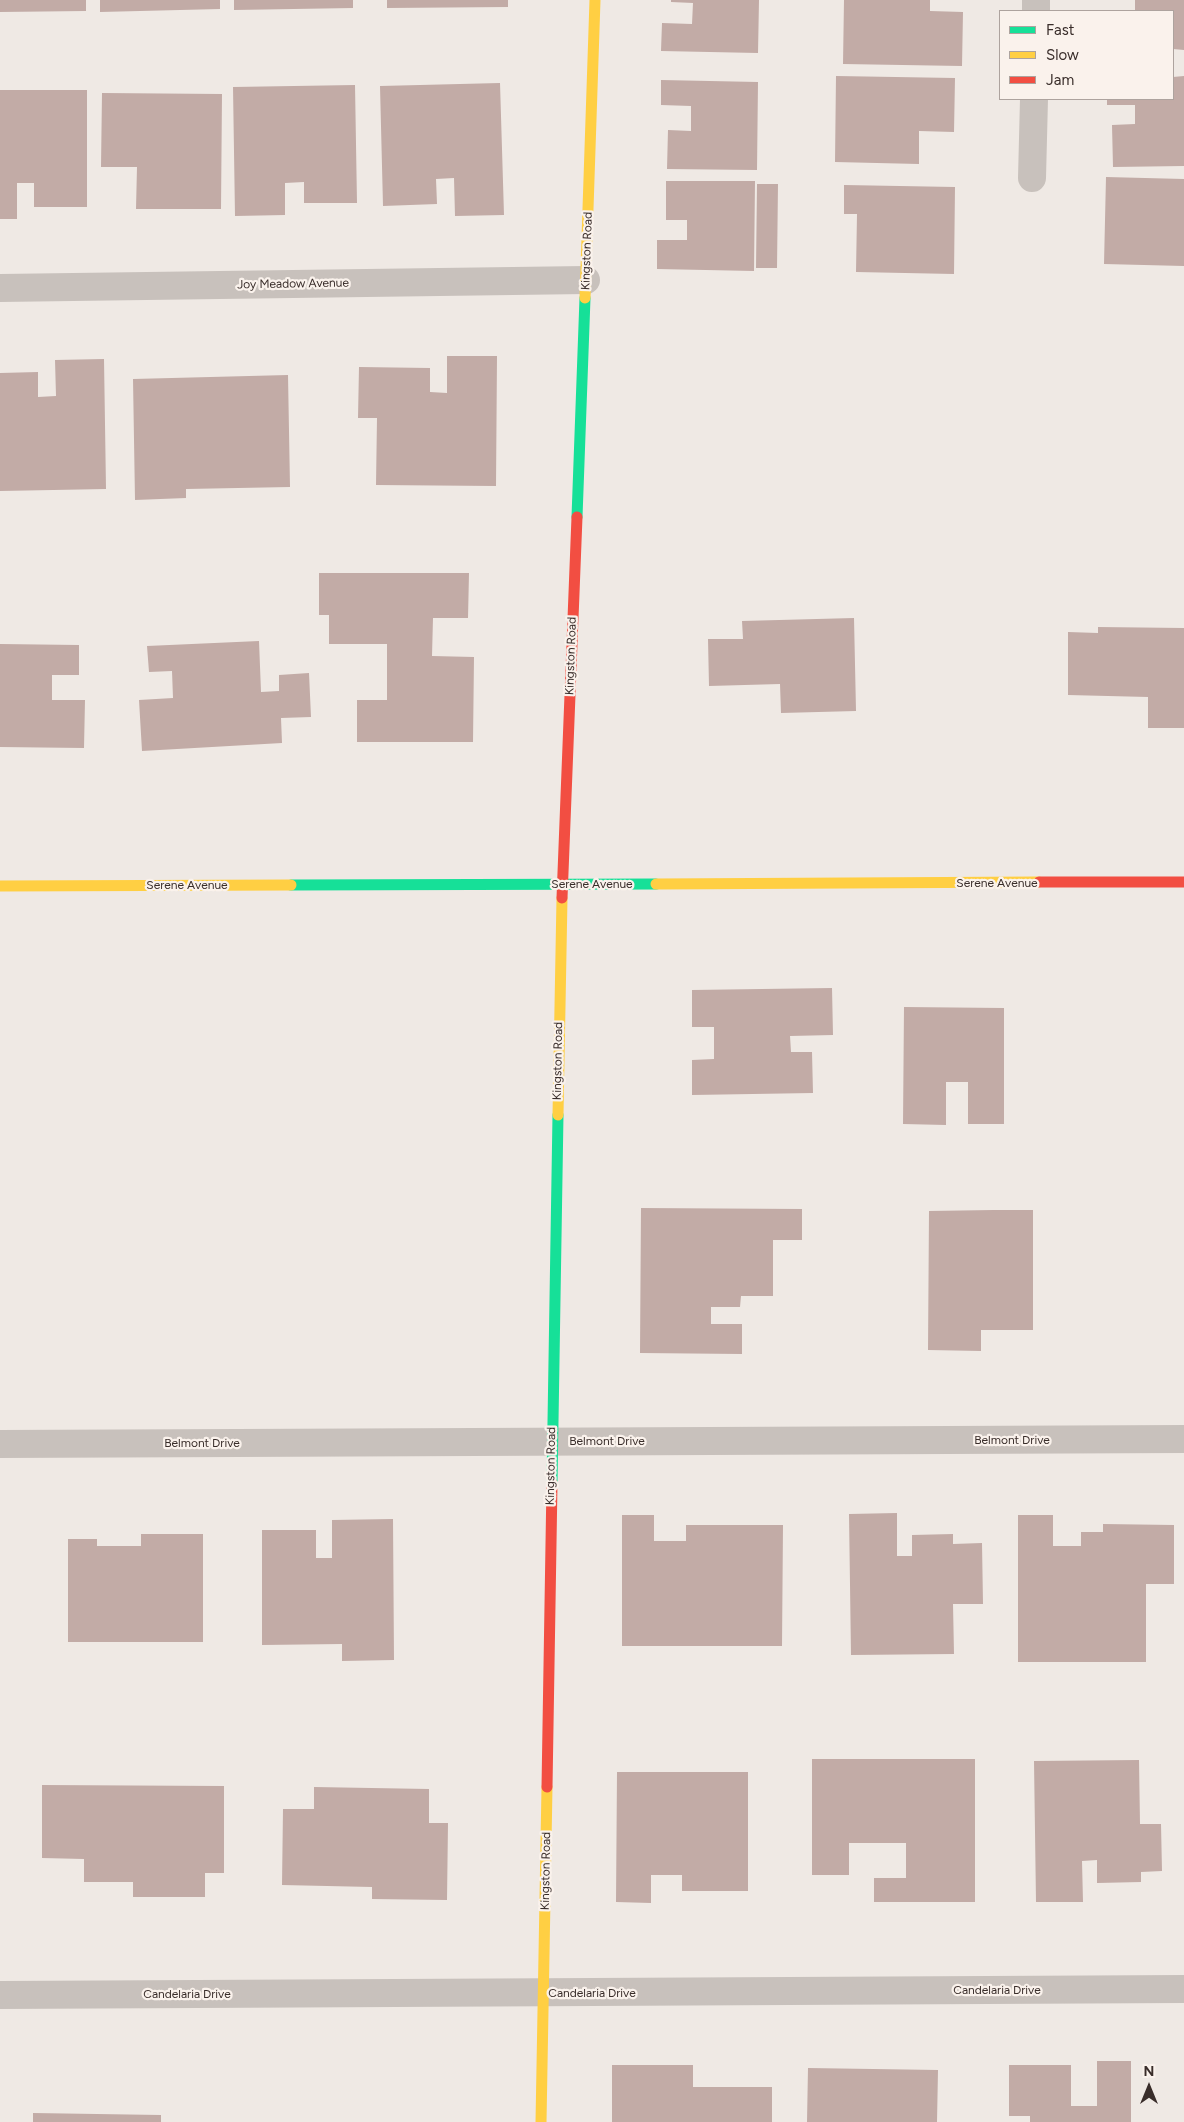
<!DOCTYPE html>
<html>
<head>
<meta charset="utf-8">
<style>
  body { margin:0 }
  #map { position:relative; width:1184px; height:2122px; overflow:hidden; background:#efe9e4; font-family:Figtree,sans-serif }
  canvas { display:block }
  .legend { position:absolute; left:999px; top:10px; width:175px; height:90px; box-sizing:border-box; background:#faf2ec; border:1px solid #ada39e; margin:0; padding:6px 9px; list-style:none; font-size:15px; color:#392d2a }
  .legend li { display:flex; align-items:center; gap:10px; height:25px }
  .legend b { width:25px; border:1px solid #ada39e }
  .north { position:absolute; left:1124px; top:2062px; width:50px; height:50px; -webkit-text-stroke:4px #faf2ec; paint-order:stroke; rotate:0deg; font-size:14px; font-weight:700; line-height:20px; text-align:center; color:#392d2a }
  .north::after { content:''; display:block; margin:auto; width:18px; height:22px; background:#392d2a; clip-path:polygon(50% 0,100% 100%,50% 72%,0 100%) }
</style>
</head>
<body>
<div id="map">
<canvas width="1184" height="2122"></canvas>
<ul class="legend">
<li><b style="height:6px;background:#16e098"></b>Fast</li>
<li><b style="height:6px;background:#ffcf43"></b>Slow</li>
<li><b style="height:6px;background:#f24e42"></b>Jam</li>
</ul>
<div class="north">N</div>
</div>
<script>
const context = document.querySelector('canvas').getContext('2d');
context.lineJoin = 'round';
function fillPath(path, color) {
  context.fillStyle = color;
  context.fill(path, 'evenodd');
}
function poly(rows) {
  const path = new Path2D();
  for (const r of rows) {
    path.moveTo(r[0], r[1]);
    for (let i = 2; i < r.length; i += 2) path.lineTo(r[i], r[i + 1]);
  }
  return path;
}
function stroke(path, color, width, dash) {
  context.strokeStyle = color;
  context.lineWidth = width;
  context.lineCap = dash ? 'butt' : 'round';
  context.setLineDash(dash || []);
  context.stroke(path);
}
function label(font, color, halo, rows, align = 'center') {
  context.font = font + ' Figtree,sans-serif';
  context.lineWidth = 4.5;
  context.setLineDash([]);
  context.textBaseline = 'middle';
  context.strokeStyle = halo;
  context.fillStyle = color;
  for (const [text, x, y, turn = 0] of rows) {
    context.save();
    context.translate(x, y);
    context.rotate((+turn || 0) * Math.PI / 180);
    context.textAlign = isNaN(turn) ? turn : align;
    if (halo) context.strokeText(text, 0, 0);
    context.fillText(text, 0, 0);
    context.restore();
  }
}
fillPath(poly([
  [0,0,86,0,86,11,0,12],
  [100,0,220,0,220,9,100,12],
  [234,0,353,0,353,8,234,10],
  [387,0,508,0,508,7,387,8],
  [671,0,759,0,758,53,661,51,662,23,692,24,693,3,671,2],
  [844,0,930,0,930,11,963,12,962,66,843,64],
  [1135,0,1184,0,1184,50,1173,49,1173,11,1135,11],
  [836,76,955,78,954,132,919,131,919,164,835,162],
  [1184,76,1184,166,1113,167,1112,125,1135,124,1135,105,1107,105,1107,99,1173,99,1173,77],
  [661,80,758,82,757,170,667,169,668,130,691,131,691,106,661,105],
  [500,83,504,215,455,216,454,178,436,179,437,204,383,206,380,86],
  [355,85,357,203,304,203,304,182,285,183,285,215,235,216,233,87],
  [0,90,87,90,87,207,34,207,34,183,17,183,17,219,0,219],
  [102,93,222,94,221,209,136,209,137,167,101,167],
  [1106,177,1184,179,1184,266,1104,264],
  [666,181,755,181,754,271,657,269,657,240,687,240,687,220,666,220],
  [757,184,778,184,777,268,756,268],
  [844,185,955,187,954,274,856,272,857,214,844,214],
  [447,356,497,356,496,486,376,485,377,418,358,418,359,367,430,368,430,392,447,393],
  [104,359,106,489,0,491,0,373,38,372,38,397,56,396,55,360],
  [288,375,290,487,186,489,186,498,135,500,133,379],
  [319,573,469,573,468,618,433,618,432,656,474,657,473,742,357,742,357,700,387,700,387,644,329,644,329,615,319,615],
  [854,618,856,711,781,713,780,684,709,686,708,639,743,639,742,621],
  [1098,627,1184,628,1184,728,1148,728,1148,697,1068,695,1068,632,1098,633],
  [259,641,261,692,279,691,279,675,309,673,311,717,281,718,282,743,142,751,139,700,173,698,172,671,149,672,147,646],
  [0,644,79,645,79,675,52,675,52,700,85,700,84,748,0,747],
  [832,988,833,1035,790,1036,791,1052,812,1052,813,1093,692,1095,692,1060,714,1059,714,1027,692,1027,692,990],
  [904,1007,1004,1008,1004,1124,968,1124,968,1082,946,1082,946,1125,903,1124],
  [641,1208,802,1209,802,1240,773,1240,773,1296,741,1296,740,1307,711,1307,711,1324,742,1324,742,1354,640,1353],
  [993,1210,1033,1210,1033,1330,981,1330,981,1351,928,1350,929,1211],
  [897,1513,897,1556,912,1556,912,1535,953,1534,953,1544,982,1543,983,1604,953,1604,954,1654,851,1655,849,1514],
  [622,1515,654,1515,654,1541,686,1541,686,1525,783,1525,782,1646,622,1646],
  [1018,1515,1053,1515,1053,1546,1081,1546,1081,1532,1103,1532,1103,1524,1174,1525,1174,1584,1146,1584,1146,1662,1018,1662],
  [393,1519,394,1660,342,1661,342,1644,262,1645,262,1530,316,1530,316,1558,332,1558,332,1520],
  [141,1534,203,1534,203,1642,68,1642,68,1539,97,1539,97,1546,141,1546],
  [812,1759,975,1759,975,1902,874,1902,874,1878,906,1878,906,1843,849,1843,849,1875,812,1875],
  [1139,1760,1140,1824,1161,1824,1162,1871,1141,1872,1141,1882,1097,1883,1097,1860,1082,1861,1083,1902,1036,1902,1034,1761],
  [617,1772,748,1772,748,1891,682,1891,682,1875,651,1875,651,1903,616,1902],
  [42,1785,224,1786,224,1873,205,1873,205,1897,133,1897,133,1882,84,1882,84,1859,42,1858],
  [314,1787,429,1789,429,1823,448,1823,447,1900,372,1899,372,1887,282,1885,283,1809,314,1809],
  [1097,2061,1131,2061,1131,2122,1030,2122,1030,2116,1009,2116,1009,2065,1071,2065,1071,2106,1097,2106],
  [612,2065,693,2065,693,2087,772,2087,772,2122,612,2122],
  [808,2068,938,2070,937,2122,807,2122],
  [33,2113,161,2115,161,2122,33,2122]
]), '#c2aba6');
stroke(poly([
  [1036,11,1036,0],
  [1032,178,1034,99],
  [0,288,586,280],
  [0,1444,1184,1439],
  [0,1995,1184,1989]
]), '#c8c1bc', 28);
stroke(poly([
  [577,517,585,298],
  [291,885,656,884],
  [552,1483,558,1115]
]), '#16e098', 11);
stroke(poly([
  [585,298,595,0],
  [656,884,1039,882],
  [0,886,291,885],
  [558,1115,562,898],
  [541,2122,547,1787]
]), '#ffcf43', 11);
stroke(poly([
  [1039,882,1184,882],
  [562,898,577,517],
  [547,1787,552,1483]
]), '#f24e42', 11);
label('12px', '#392d2a', '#faf2ec', [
  ["Kingston Road",587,251,-88],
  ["Joy Meadow Avenue",293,284,-1],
  ["Kingston Road",571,656,-88],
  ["Serene Avenue",997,883],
  ["Serene Avenue",592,884],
  ["Serene Avenue",187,885],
  ["Kingston Road",558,1061,-89],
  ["Belmont Drive",1012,1440],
  ["Belmont Drive",607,1441],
  ["Belmont Drive",202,1443],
  ["Kingston Road",551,1466,-89],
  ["Kingston Road",546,1871,-89],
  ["Candelaria Drive",997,1990],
  ["Candelaria Drive",592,1993],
  ["Candelaria Drive",187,1994]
]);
</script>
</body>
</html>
